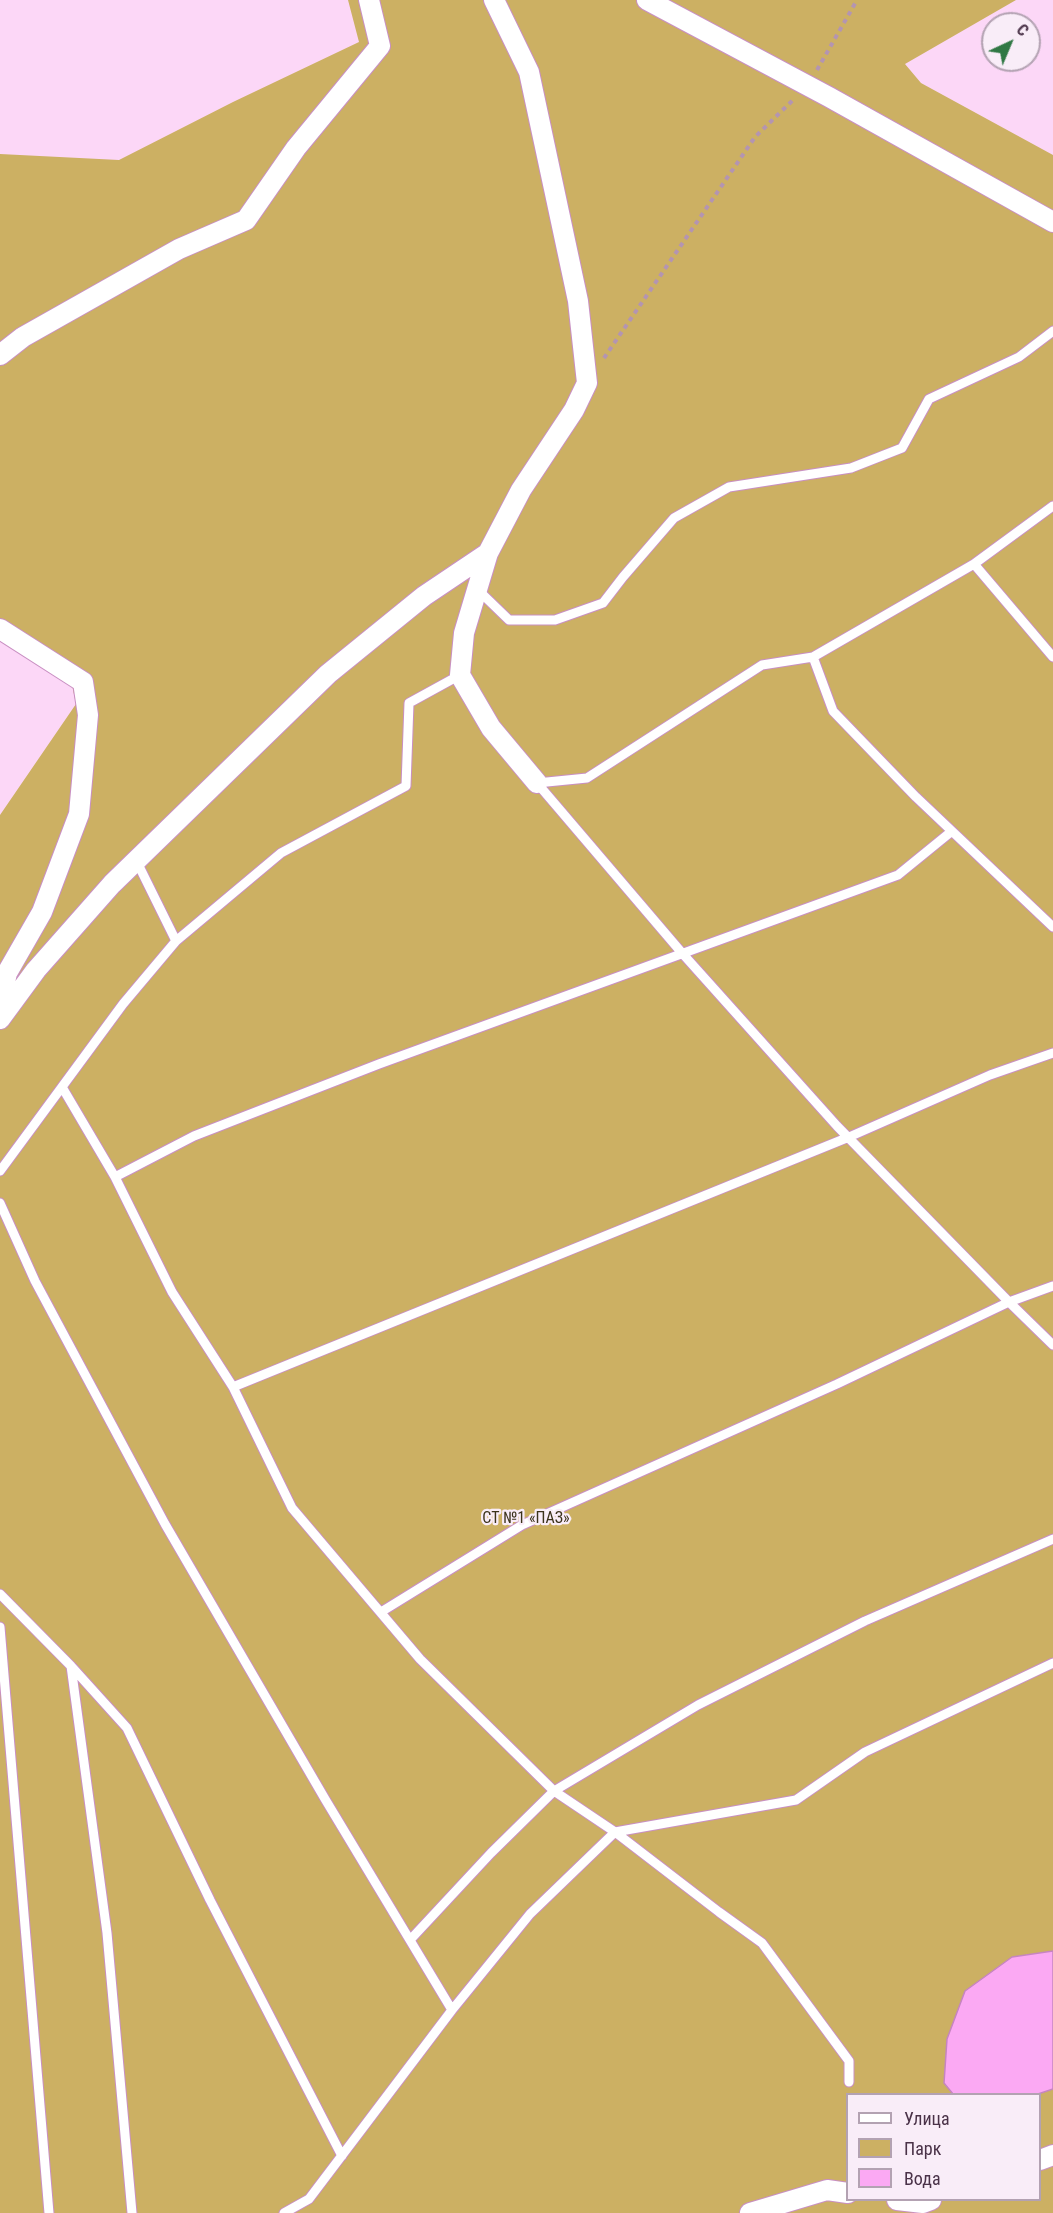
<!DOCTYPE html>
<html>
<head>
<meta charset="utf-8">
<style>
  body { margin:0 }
  #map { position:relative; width:1053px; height:2213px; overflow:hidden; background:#fcd7f7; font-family:"Roboto Condensed",sans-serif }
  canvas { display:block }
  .legend { position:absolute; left:846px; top:2093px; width:195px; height:108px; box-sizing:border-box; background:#f9edf8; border:2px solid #b3a2b2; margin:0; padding:8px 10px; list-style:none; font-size:18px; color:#4a3248 }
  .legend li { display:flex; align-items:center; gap:12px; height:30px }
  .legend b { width:30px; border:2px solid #b3a2b2 }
  .north { position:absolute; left:981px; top:12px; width:60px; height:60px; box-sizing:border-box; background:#f9edf8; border:2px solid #b3a2b2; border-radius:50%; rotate:44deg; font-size:16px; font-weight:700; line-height:24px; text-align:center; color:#4a3248 }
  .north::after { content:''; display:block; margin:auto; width:21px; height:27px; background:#307844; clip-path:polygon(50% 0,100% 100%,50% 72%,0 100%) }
</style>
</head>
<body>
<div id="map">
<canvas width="1053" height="2213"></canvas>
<ul class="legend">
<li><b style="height:8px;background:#fff"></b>Улица</li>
<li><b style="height:16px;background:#ccb063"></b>Парк</li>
<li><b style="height:16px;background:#fba9f3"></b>Вода</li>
</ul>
<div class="north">С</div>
</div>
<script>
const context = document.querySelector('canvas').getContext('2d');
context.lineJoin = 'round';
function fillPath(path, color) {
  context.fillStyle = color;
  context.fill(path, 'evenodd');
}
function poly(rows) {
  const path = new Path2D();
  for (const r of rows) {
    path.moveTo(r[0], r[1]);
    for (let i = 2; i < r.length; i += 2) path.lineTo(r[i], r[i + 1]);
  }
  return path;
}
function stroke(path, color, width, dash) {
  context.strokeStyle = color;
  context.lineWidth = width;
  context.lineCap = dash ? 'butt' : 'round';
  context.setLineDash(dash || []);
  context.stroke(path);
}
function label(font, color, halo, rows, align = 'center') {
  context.font = font + ' "Roboto Condensed",sans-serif';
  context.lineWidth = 4.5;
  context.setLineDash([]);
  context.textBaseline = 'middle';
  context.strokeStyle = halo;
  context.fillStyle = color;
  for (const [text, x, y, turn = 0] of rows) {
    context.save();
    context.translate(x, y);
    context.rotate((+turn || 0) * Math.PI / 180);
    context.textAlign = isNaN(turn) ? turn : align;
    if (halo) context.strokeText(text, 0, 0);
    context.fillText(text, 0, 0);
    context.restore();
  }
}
fillPath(poly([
  [348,0,1016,0,905,64,921,83,1053,155,1053,1951,1012,1957,991,1974,944,2083,953,2094,848,2094,848,2200,1040,2200,1040,2094,1038,2094,1053,2089,1053,2213,0,2213,0,815,76,704,72,685,0,639,0,154,119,160,233,102,359,42]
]), '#ccb063');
const water = poly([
  [1053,1951,1053,2089,1038,2094,953,2094,944,2083,947,2039,965,1991,1012,1957,1053,1951]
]);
fillPath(water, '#fba9f3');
stroke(water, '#c685c0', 1.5);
const lane = poly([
  [974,564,1053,657],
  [477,589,509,620,555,620,603,603,623,577,674,518,729,487,851,468,902,448,929,399,1019,357,1053,331],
  [813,657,833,711,916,797,1053,927],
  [537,783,682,953,837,1126,1009,1302,1053,1345],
  [537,783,587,778,762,665,813,657,974,564,1053,506],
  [136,860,176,941],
  [62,1087,115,1177,172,1292,233,1387,292,1508,420,1659,554,1791,615,1832,719,1912,762,1943,849,2061,849,2082],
  [0,1171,123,1004,176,941,281,853,406,786,409,703,460,675],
  [115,1177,194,1136,379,1064,898,875,952,831],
  [0,1203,35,1281,165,1524,325,1799,452,2010],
  [233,1387,849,1137,990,1075,1053,1053],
  [0,1594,71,1666,107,1933,132,2213],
  [381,1612,522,1525,837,1384,1009,1302,1053,1286],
  [0,1627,49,2213],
  [71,1666,127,1728,210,1900,342,2156],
  [410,1940,491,1853,554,1791,698,1705,865,1621,1053,1539],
  [284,2213,309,2199,452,2010,530,1914,615,1832,796,1800,865,1752,1053,1663]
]);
const street = poly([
  [494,0,529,72,578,301,587,383,574,410,521,490,488,553,464,633,460,675,491,728,537,783],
  [647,0,829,97,1053,222],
  [0,355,23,337,179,249,246,220,296,148,380,46,369,0],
  [0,629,83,682,88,715,79,814,42,912,7,973,0,1003],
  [0,1019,36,970,112,884,328,674,424,596,488,553],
  [1040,2160,1053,2155],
  [897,2200,923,2203,931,2200],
  [750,2213,827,2190,848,2193]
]);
stroke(lane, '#c990c3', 11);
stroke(street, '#c990c3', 22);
stroke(poly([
  [817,70,857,0],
  [604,358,755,137,794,99]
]), '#b495b1', 4, [4.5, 4.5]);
stroke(lane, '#fff', 9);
stroke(street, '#fff', 20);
label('16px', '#3c331c', '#f9edf8', [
  ["СТ №1 «ПАЗ»",526,1519]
]);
</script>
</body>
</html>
